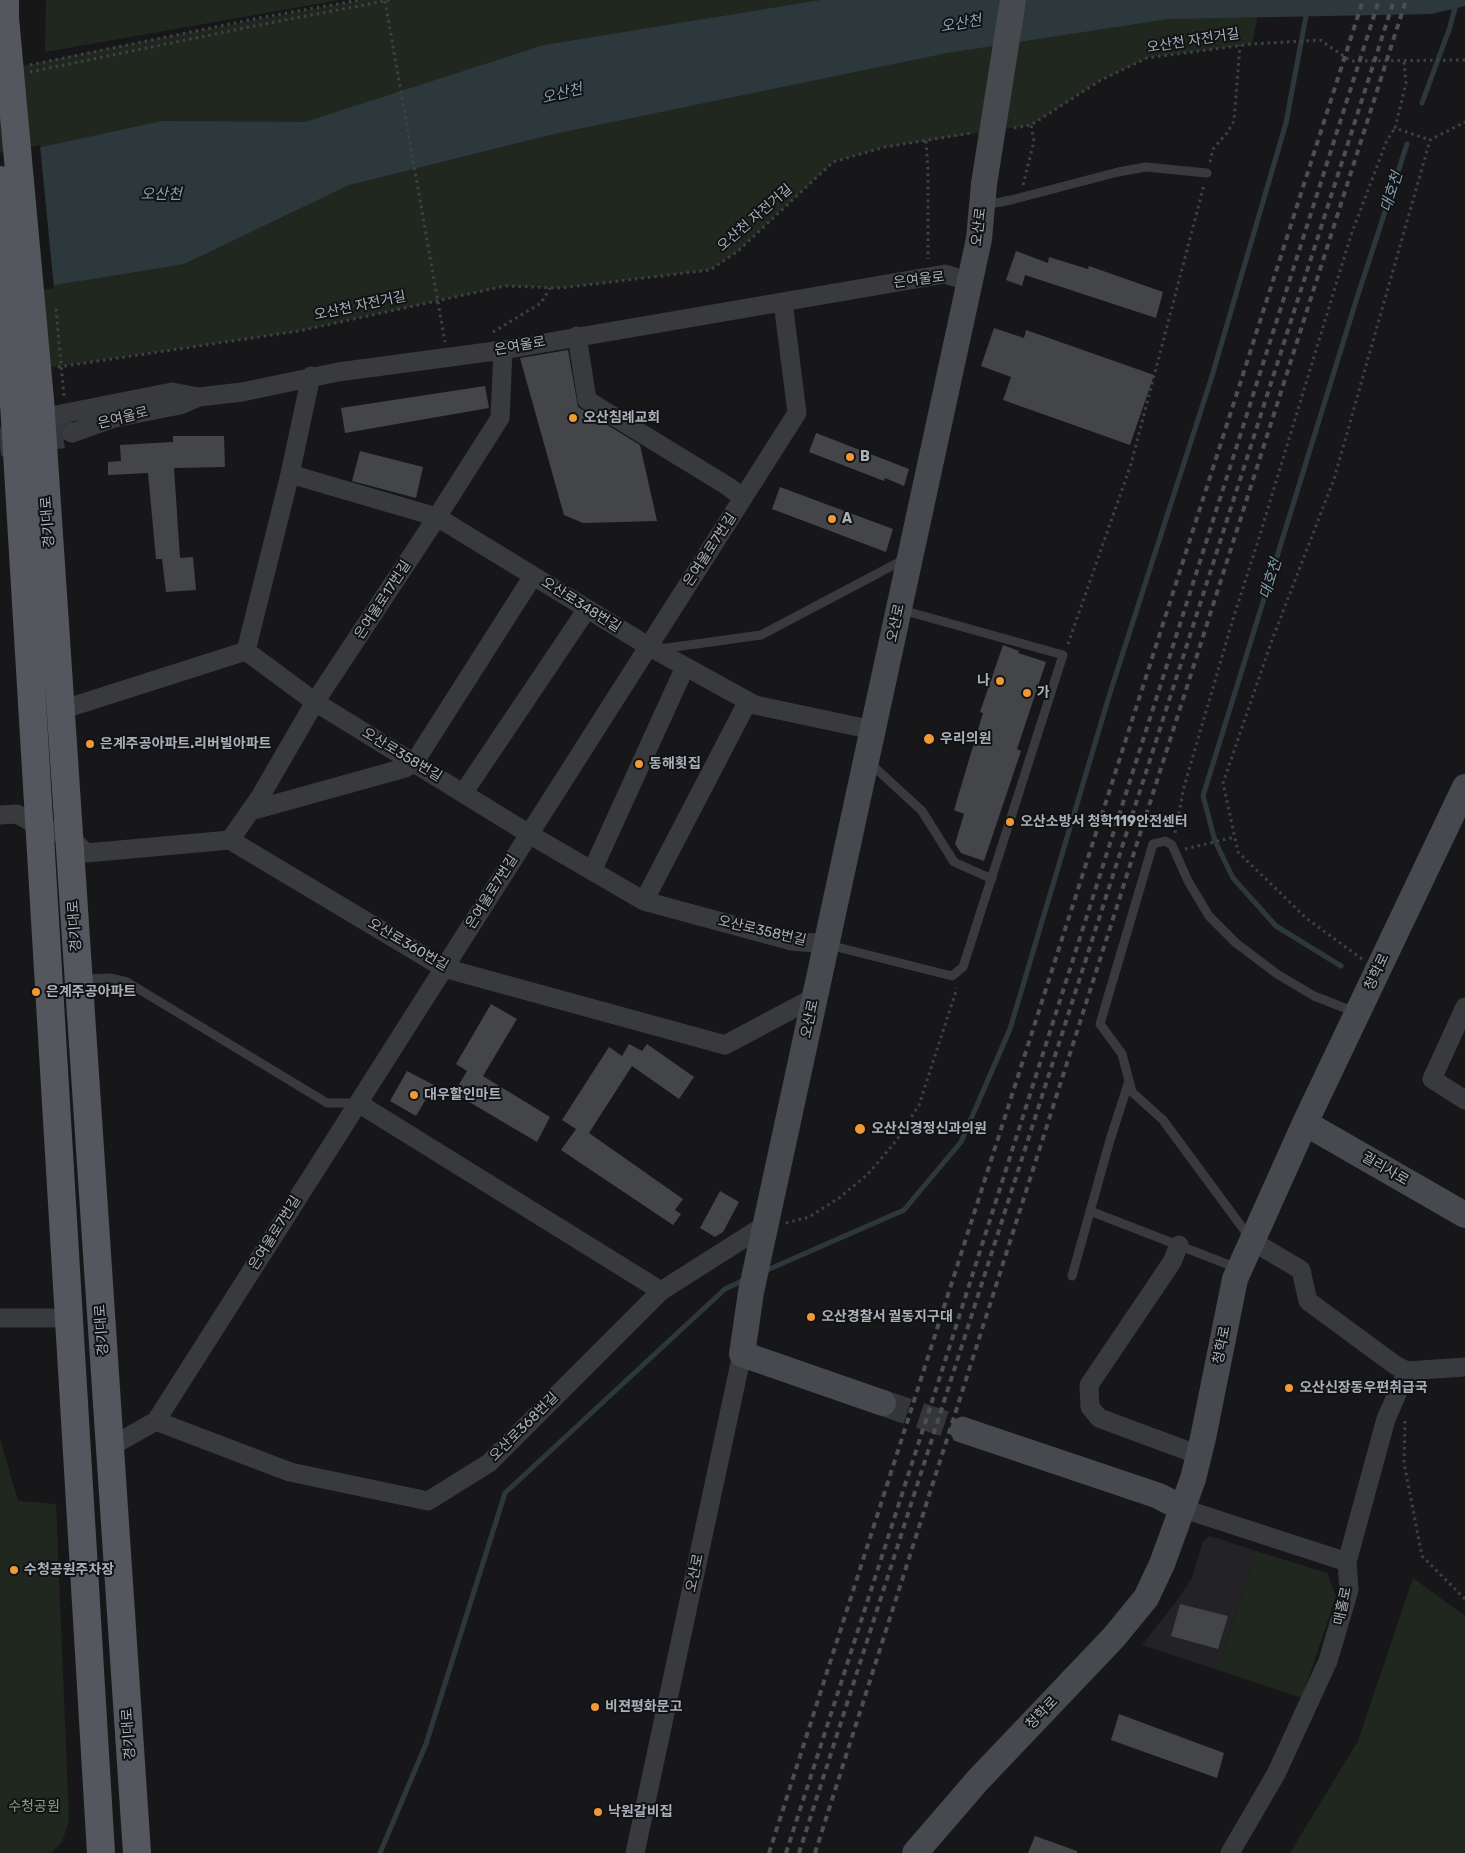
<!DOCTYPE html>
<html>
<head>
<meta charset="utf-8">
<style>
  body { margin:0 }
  canvas { display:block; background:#171719 }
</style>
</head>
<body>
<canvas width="1465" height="1853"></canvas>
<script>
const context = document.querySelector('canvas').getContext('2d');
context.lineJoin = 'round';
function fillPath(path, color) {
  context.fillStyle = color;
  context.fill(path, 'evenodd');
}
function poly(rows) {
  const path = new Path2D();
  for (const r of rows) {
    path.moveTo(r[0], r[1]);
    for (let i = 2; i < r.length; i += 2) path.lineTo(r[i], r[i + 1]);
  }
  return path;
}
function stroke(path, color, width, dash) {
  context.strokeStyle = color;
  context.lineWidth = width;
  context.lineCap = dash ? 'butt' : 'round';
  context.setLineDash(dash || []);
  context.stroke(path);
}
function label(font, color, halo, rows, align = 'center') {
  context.font = font + ' Rubik,"Noto Sans KR",sans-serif';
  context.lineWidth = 4;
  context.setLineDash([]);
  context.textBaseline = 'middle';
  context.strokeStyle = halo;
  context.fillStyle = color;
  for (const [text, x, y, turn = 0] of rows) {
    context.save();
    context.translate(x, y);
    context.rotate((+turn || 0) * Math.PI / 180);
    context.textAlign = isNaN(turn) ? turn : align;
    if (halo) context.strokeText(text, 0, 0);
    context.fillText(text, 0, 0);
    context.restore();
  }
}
fillPath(poly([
  [1210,1536,1256,1551,1218,1670,1142,1645,1176,1602,1192,1578,1203,1541]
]), '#232326');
fillPath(poly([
  [46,0,339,0,45,52],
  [360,0,1261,0,1252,44,1147,58,1101,80,1031,125,885,147,833,162,738,251,710,270,561,288,505,286,299,331,0,375,0,71,99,50],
  [0,1439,18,1501,56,1504,69,1821,62,1842,51,1853,0,1853],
  [1256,1551,1327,1573,1336,1596,1302,1698,1218,1670],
  [1413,1578,1465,1616,1465,1853,1290,1853,1358,1741]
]), '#1f271f');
fillPath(poly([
  [821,0,1465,0,1465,6,1431,14,1168,19,947,53,554,134,349,185,184,264,0,294,0,156,162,121,305,122,544,45]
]), '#2d383d');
fillPath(poly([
  [40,145,54,288,0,297,0,153]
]), '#171719');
stroke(poly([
  [1422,103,1450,27,1457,0],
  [1341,966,1276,926,1233,878,1215,841,1203,796,1355,304,1407,144],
  [765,1271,904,1210,961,1142,1010,1029,1110,693,1212,376,1286,123,1309,0],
  [380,1853,426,1744,505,1493,725,1289,746,1279]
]), '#2d383d', 5);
fillPath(poly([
  [1016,251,1048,263,1049,257,1088,269,1089,266,1163,292,1156,318,1025,275,1022,286,1006,280],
  [994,328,1024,338,1026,330,1154,375,1130,445,1003,400,1011,377,981,366],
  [568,350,578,407,640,445,657,521,583,523,564,515,520,358],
  [485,386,489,408,345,433,341,408],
  [816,433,909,469,904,486,885,478,884,481,809,452],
  [173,436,224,436,225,467,174,468,180,558,193,557,196,590,166,592,162,559,156,559,148,473,108,475,108,462,121,461,120,445,173,442],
  [360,451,423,467,416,498,352,481],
  [780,487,893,529,886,552,772,509],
  [1003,645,1019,651,1018,653,1046,662,1017,749,1021,751,984,861,961,853,955,844,964,814,954,810,983,713,980,712],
  [491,1004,517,1019,483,1076,550,1117,537,1142,454,1093,467,1071,456,1064],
  [629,1044,642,1051,647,1044,694,1077,679,1099,632,1066,589,1133,683,1199,675,1210,681,1214,673,1225,561,1150,576,1129,562,1120,609,1047,622,1056],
  [407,1071,434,1085,416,1116,390,1101],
  [720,1191,739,1202,723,1232,715,1237,700,1228],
  [1180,1604,1228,1616,1218,1649,1171,1636],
  [1119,1714,1224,1753,1217,1778,1111,1740],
  [1035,1836,1077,1851,1077,1853,1028,1853]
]), '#434549');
stroke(poly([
  [0,437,64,429,72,433,67,438,0,447]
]), '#343639', 19, [19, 9]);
stroke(poly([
  [883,1403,963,1430]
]), '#343639', 26, [26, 13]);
stroke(poly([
  [385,1,445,342],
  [1404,62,1406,83,1395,128,1430,140],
  [30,65,264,17,360,0],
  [30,72,259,25,390,0],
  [1014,128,1031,125,1101,80,1147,58,1252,44,1320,40,1351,61,1465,60],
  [926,141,928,170,928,259],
  [1210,162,1213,149,1227,133,1234,121,1240,45],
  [1023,185,1034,141,1031,125],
  [493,332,541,303,550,288],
  [58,367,299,331,505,286,561,288,710,270,738,251,833,162,885,147,971,133],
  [1068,644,1131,464,1204,185],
  [1175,833,1184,787,1233,619,1258,541,1351,235,1387,140,1395,128],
  [1185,849,1235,837],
  [1362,959,1306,918,1238,852,1223,783,1272,640,1334,479,1430,140,1465,122],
  [786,1223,809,1217,839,1198,868,1174,896,1141,919,1105,957,988],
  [1405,1421,1404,1463,1422,1556,1465,1599]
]), '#3e4145', 3, [2.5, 4]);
stroke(poly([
  [985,205,1011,200,1118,172,1146,167,1207,173],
  [660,649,761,635,905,559],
  [870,763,922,811,954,862,992,879],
  [829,945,952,976,963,967,1063,655,902,610],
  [82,979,110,978,127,982,327,1103,357,1103],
  [1090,1211,1237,1268],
  [1250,1238,1163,1120,1132,1092,1122,1054,1100,1024,1153,844,1165,841,1172,845,1188,881,1209,916,1236,943,1277,974,1314,996,1355,1012],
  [1072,1276,1110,1140,1129,1081]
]), '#383a3e', 9);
stroke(poly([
  [577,336,587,400,729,487,743,498],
  [311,376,290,474,246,651,315,702,529,834,644,901,792,941,826,944],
  [41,418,172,392,198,397],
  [72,433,114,418,180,405,199,397,242,392,338,372,503,350,945,274,970,282],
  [290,474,437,517,648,646,755,705,873,730],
  [61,710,246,651],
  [464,792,587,609],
  [250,811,405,768,414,763,533,576],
  [0,815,17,814,40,827,69,836,86,853,230,840,444,968,725,1045,815,997],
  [230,840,260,797,315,702,437,517,500,418,503,350],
  [592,871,685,667],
  [644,901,748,701],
  [1465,1007,1432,1079,1465,1100],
  [358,1103,661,1291],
  [1252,1241,1301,1270,1308,1301,1395,1365,1407,1371],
  [1179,1245,1172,1262,1089,1385,1090,1407,1099,1418,1199,1455],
  [0,1318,69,1318],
  [156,1421,290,1472,428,1501,489,1463,661,1291,765,1225],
  [110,1447,156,1421,797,413,783,302],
  [1181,1508,1347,1562],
  [635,1853,742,1354],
  [1230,1853,1276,1774,1328,1661,1349,1590,1347,1562,1386,1419,1407,1371,1465,1367]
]), '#383a3e', 19);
stroke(poly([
  [1305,1123,1465,1215],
  [883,1403,742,1354,751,1292,979,239,984,184],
  [963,1430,1159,1496,1181,1508],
  [915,1853,978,1780,1114,1637,1146,1598,1162,1564,1193,1479,1203,1438,1235,1279,1305,1123,1465,787]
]), '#46494e', 26);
stroke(poly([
  [5,18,5,0],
  [40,400,137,1853],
  [14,403,101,1853]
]), '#54575d', 28);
stroke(poly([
  [769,1853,1363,0],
  [786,1853,937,1386,1379,0],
  [799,1853,1394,0],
  [815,1853,1406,0]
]), '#4b4e53', 4, [6, 5]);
stroke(poly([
  [56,309,64,396]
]), '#3e4145', 3, [2.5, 4]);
stroke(poly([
  [984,184,1013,0]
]), '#46494e', 26);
stroke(poly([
  [5,18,40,400],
  [0,180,14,403]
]), '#54575d', 28);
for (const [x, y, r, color] of [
  [573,418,5,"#f19837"],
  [850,457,5,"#f19837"],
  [832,519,5,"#f19837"],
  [1000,681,5,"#f19837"],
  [1027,693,5,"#f19837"],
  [929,739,6,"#f19837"],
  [90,744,5,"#f19837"],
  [639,764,5,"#f19837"],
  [1010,822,5,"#f19837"],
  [36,992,5,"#f19837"],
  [414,1095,5,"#f19837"],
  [860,1129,6,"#f19837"],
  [811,1317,5,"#f19837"],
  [1289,1388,5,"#f19837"],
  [14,1570,5,"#f19837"],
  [595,1707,5,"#f19837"],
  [598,1812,5,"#f19837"]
]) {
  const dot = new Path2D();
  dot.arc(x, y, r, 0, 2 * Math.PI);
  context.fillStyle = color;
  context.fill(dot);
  stroke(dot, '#121214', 2);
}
label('14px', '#a9b0b9', '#121214', [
  ["오산천 자전거길",1193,41,-9],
  ["오산천 자전거길",755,218,-41],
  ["오산로",979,227,-83],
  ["은여울로",919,280,-7],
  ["오산천 자전거길",360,306,-12],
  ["은여울로",520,346,-10],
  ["은여울로",123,418,-14],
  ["경기대로",48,522,-94],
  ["은여울로7번길",710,550,-57],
  ["은여울로17번길",383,600,-57],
  ["오산로348번길",581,605,32],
  ["오산로",896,623,-78],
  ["오산로358번길",402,755,31],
  ["은여울로7번길",492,892,-58],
  ["경기대로",75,926,-94],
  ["오산로358번길",762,931,13],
  ["오산로360번길",408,945,30],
  ["청학로",1377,972,-65],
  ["오산로",810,1019,-78],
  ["궐리사로",1385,1169,30],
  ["은여울로7번길",275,1233,-58],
  ["경기대로",102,1330,-94],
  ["청학로",1222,1345,-79],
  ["오산로368번길",524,1427,-45],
  ["오산로",695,1573,-78],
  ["매홀로",1343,1606,-78],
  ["청학로",1042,1713,-46],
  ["경기대로",129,1734,-94]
]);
label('bold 14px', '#a9b0b9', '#121214', [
  ["오산침례교회",583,418],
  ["B",860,457],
  ["A",842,519],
  ["나",990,681,"right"],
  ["가",1037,693],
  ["우리의원",940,739],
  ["은계주공아파트.리버빌아파트",100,744],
  ["동해횟집",649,764],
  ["오산소방서 청학119안전센터",1020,822],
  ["은계주공아파트",46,992],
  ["대우할인마트",424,1095],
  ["오산신경정신과의원",871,1129],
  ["오산경찰서 궐동지구대",821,1317],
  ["오산신장동우편취급국",1299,1388],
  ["수청공원주차장",24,1570],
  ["비젼평화문고",605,1707],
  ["낙원갈비집",608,1812]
], 'left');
label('14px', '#83a380', '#121214', [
  ["수청공원",34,1807]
]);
label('italic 15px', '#80a3b3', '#121214', [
  ["오산천",961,24,-10],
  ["오산천",562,94,-14],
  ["대호천",1392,192,-73],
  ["오산천",161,195],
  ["대호천",1271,579,-73]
]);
</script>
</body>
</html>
